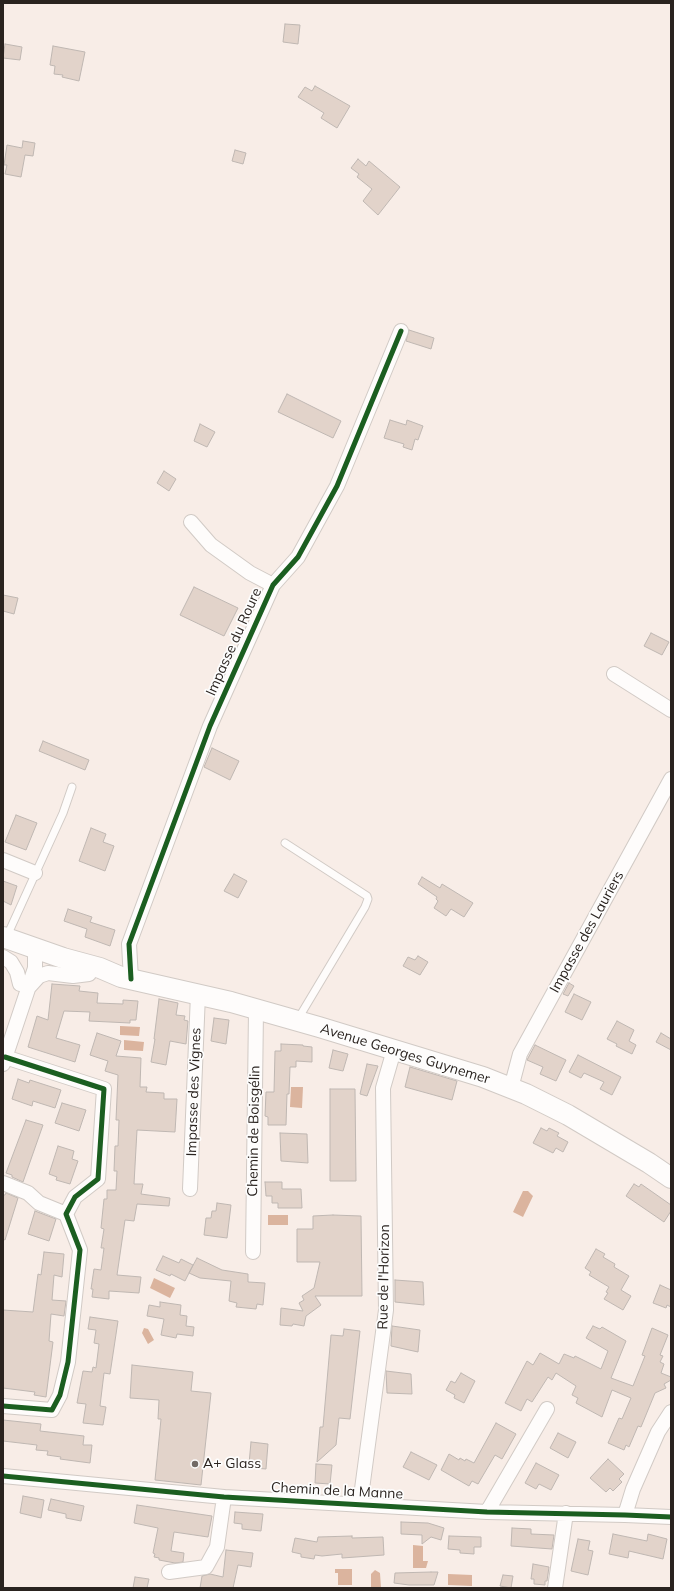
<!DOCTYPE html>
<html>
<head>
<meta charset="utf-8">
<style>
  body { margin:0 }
  #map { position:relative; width:674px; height:1591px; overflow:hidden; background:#f8ede7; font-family:Mulish,sans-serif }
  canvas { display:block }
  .frame { position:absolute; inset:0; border:4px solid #2a231f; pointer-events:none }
</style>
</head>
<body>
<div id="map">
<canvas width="674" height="1591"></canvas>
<div class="frame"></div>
</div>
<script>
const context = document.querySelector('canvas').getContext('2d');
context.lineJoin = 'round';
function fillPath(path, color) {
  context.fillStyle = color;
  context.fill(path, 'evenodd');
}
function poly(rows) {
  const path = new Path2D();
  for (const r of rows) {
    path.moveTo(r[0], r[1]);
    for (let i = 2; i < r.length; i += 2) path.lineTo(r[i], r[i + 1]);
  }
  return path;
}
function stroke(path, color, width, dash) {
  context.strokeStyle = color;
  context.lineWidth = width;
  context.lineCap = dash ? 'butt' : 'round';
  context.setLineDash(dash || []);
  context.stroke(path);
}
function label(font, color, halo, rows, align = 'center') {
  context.font = font + ' Mulish,sans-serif';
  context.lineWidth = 3.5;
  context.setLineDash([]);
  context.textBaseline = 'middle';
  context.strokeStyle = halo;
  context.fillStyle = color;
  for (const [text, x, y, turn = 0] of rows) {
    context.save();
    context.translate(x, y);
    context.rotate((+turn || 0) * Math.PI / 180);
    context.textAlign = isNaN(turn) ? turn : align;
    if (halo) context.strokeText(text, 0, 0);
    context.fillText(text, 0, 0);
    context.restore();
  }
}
fillPath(poly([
  [120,1026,140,1027,139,1036,120,1035],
  [124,1040,144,1042,143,1051,124,1050],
  [291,1087,303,1087,302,1108,290,1107],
  [523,1191,528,1191,533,1196,523,1217,513,1212],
  [268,1215,288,1215,288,1225,268,1225],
  [154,1278,175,1288,170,1298,150,1288],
  [144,1328,148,1329,154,1340,148,1344,142,1333],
  [413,1545,423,1546,423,1561,428,1561,426,1568,413,1568],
  [335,1569,352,1569,352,1585,338,1585,338,1573,335,1573],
  [375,1570,380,1573,381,1588,371,1588,371,1574],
  [448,1574,472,1575,472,1586,448,1585]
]), '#dbb49e');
const building = poly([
  [285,24,300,25,298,44,283,42,285,24],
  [5,44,22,47,20,60,3,58,5,44],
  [53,46,85,52,79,81,62,77,63,75,54,74,55,66,50,65,53,46],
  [315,86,350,106,337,128,321,118,324,113,298,97,305,87,312,91,315,86],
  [23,141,35,143,33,156,25,155,21,177,5,174,7,165,4,165,7,145,22,148,23,141],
  [235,150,246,153,243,164,232,161,235,150],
  [358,159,366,166,369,161,400,187,378,215,363,201,372,189,357,177,359,174,351,168,358,159],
  [409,330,434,338,431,349,406,341,409,330],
  [287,394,341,421,333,438,278,412,287,394],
  [390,420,406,425,407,420,423,426,418,440,415,439,412,450,403,447,404,444,384,438,390,420],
  [200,424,215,432,207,447,194,441,200,424],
  [164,471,176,479,169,491,157,483,164,471],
  [194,587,238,608,224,636,180,615,194,587],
  [3,595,18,598,14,614,3,611,3,595],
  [651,633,669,642,662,655,644,646,651,633],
  [43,741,89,760,85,770,39,751,43,741],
  [212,748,239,761,230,780,204,767,212,748],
  [16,815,37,823,26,850,5,842,16,815],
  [91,828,106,834,103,842,114,846,105,871,79,861,91,828],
  [234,874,247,881,238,898,224,891,234,874],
  [422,877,440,888,442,884,473,903,464,917,451,909,446,916,434,908,438,901,436,899,437,897,418,884,422,877],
  [3,881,17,886,11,905,3,901,3,881],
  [68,909,92,917,90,922,115,930,110,946,85,937,87,929,64,921,68,909],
  [418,956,428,962,420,975,403,966,408,957,415,960,418,956],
  [569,983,574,986,568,996,563,994,569,983],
  [52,984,80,986,79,991,98,993,97,1003,123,1004,123,1000,138,1001,136,1020,130,1020,130,1023,89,1021,90,1012,64,1011,56,1038,80,1045,75,1062,28,1047,37,1016,48,1020,52,984],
  [574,994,591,1002,582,1020,565,1012,574,994],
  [159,999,178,1003,176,1015,185,1016,184,1020,188,1021,186,1044,170,1041,166,1065,151,1062,155,1039,154,1039,159,999],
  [214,1018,229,1020,226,1044,211,1041,214,1018],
  [617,1021,634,1030,629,1041,636,1045,632,1054,616,1046,617,1044,607,1039,617,1021],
  [97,1033,121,1041,116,1056,141,1058,140,1087,147,1087,146,1092,164,1093,164,1099,177,1099,175,1132,137,1130,134,1184,143,1184,141,1194,170,1198,169,1206,137,1204,134,1221,125,1220,117,1275,141,1277,139,1293,109,1291,109,1299,92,1297,93,1289,91,1289,94,1269,101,1270,104,1248,101,1248,104,1229,101,1228,104,1199,107,1199,107,1190,116,1190,117,1171,114,1171,115,1146,118,1146,119,1120,116,1120,118,1075,105,1071,108,1061,90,1055,97,1033],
  [661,1033,671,1039,671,1050,656,1042,661,1033],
  [281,1044,303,1045,303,1046,312,1047,312,1062,296,1061,296,1067,290,1067,289,1094,287,1094,286,1125,268,1125,268,1117,265,1116,266,1092,274,1092,275,1051,281,1051,281,1044],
  [535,1045,566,1060,556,1081,540,1074,543,1067,527,1060,535,1045],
  [333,1050,348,1054,343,1071,329,1068,333,1050],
  [578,1055,621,1077,612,1095,600,1089,604,1082,584,1073,581,1078,569,1072,578,1055],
  [367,1064,378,1066,367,1096,360,1094,367,1064],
  [410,1067,457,1081,452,1100,405,1087,410,1067],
  [18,1079,29,1083,30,1080,61,1090,55,1108,33,1101,32,1106,12,1099,18,1079],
  [330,1089,355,1089,356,1181,330,1181,330,1089],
  [62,1103,86,1110,79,1131,55,1123,62,1103],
  [26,1120,43,1125,23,1182,12,1177,12,1175,6,1173,26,1120],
  [541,1128,547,1131,549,1128,559,1133,557,1136,568,1142,563,1152,556,1148,553,1153,533,1143,541,1128],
  [280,1133,307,1134,308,1163,281,1161,280,1133],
  [58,1146,74,1151,72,1159,78,1161,70,1184,56,1180,57,1177,49,1174,58,1146],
  [265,1182,282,1182,282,1189,301,1189,302,1208,278,1208,278,1203,272,1203,272,1196,266,1196,265,1182],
  [634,1184,639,1187,641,1184,671,1205,671,1211,664,1222,626,1196,634,1184],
  [6,1193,18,1198,5,1240,3,1239,3,1195,5,1195,6,1193],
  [217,1203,231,1205,227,1238,204,1235,206,1218,211,1218,212,1211,216,1211,217,1203],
  [35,1211,56,1219,49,1241,28,1234,35,1211],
  [333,1215,361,1216,362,1296,315,1296,321,1305,306,1316,304,1326,293,1324,292,1326,280,1325,281,1308,303,1311,299,1303,304,1300,302,1296,314,1288,320,1262,297,1262,297,1229,313,1229,313,1216,333,1215],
  [596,1249,605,1254,603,1257,615,1264,614,1267,629,1276,621,1290,631,1296,623,1310,604,1299,608,1293,606,1292,609,1287,589,1275,591,1272,585,1268,596,1249],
  [44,1252,64,1254,62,1277,54,1275,52,1300,66,1301,64,1316,51,1314,49,1341,53,1342,46,1397,34,1395,35,1392,3,1388,3,1310,33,1312,38,1274,41,1275,44,1252],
  [163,1256,179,1263,181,1259,193,1265,185,1281,171,1274,170,1276,156,1270,163,1256],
  [197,1258,222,1270,248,1274,248,1282,265,1283,263,1305,257,1304,256,1309,236,1307,237,1303,229,1301,231,1281,200,1278,189,1273,197,1258],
  [395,1280,423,1282,424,1305,395,1302,395,1280],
  [660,1285,671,1290,671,1307,667,1305,666,1308,653,1303,660,1285],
  [160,1302,181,1305,180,1315,187,1316,186,1326,194,1327,193,1336,177,1334,176,1338,161,1335,164,1319,147,1316,149,1305,160,1307,160,1302],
  [90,1317,118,1321,110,1374,104,1373,100,1406,106,1407,103,1425,83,1423,86,1404,77,1403,83,1371,92,1372,93,1367,96,1368,99,1344,94,1343,96,1330,88,1329,90,1317],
  [392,1326,420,1330,418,1352,391,1346,392,1326],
  [593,1326,600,1329,602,1327,626,1341,611,1378,633,1386,645,1356,642,1355,652,1328,668,1335,660,1355,663,1356,660,1362,664,1364,661,1373,671,1377,671,1380,664,1384,666,1388,655,1393,641,1427,638,1426,629,1447,626,1445,624,1450,608,1443,619,1418,622,1419,631,1398,612,1390,602,1417,576,1403,578,1398,572,1395,576,1386,556,1373,552,1380,548,1377,532,1402,527,1399,521,1411,505,1403,527,1361,533,1365,540,1353,559,1364,564,1354,574,1358,575,1356,601,1369,608,1351,586,1338,593,1326],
  [344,1329,360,1331,350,1419,339,1418,336,1445,317,1462,320,1427,323,1427,331,1335,343,1336,344,1329],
  [132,1365,193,1372,191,1391,211,1393,201,1485,155,1480,161,1419,158,1419,159,1400,130,1398,132,1365],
  [386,1371,411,1374,412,1394,387,1393,386,1371],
  [461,1373,475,1381,464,1403,454,1398,455,1395,446,1390,451,1381,455,1383,461,1373],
  [3,1420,41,1424,40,1431,84,1436,83,1445,92,1445,90,1463,60,1459,61,1457,47,1455,48,1451,36,1450,37,1445,3,1441,3,1420],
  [496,1423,516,1434,502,1459,495,1455,478,1484,472,1481,469,1486,441,1470,449,1454,459,1460,460,1458,465,1461,466,1459,474,1463,496,1423],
  [558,1433,576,1442,568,1458,550,1448,558,1433],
  [251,1442,268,1444,266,1469,254,1468,254,1464,249,1464,251,1442],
  [411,1452,437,1465,429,1480,403,1467,411,1452],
  [608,1459,624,1474,619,1479,622,1482,613,1491,610,1488,606,1492,590,1478,608,1459],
  [536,1463,559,1475,551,1490,539,1484,536,1489,525,1483,536,1463],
  [316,1464,332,1465,330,1484,315,1483,316,1464],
  [23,1496,44,1500,41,1518,20,1513,23,1496],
  [51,1499,84,1506,81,1521,66,1518,66,1514,48,1510,51,1499],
  [137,1505,212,1516,208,1537,174,1532,171,1551,184,1553,183,1562,175,1563,159,1560,159,1558,154,1557,155,1554,153,1553,158,1528,134,1523,137,1505],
  [235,1512,263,1514,261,1531,242,1529,242,1524,234,1523,235,1512],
  [401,1522,428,1523,444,1528,441,1540,431,1537,422,1544,422,1535,401,1534,401,1522],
  [512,1528,531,1529,531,1534,554,1535,552,1549,511,1546,512,1528],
  [613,1534,647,1541,648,1534,667,1539,663,1559,629,1551,628,1558,609,1554,613,1534],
  [352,1536,352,1538,383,1537,384,1555,342,1558,342,1554,322,1556,315,1555,314,1559,301,1557,301,1554,292,1552,295,1538,317,1542,318,1537,352,1536],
  [449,1536,481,1537,481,1547,474,1547,474,1554,460,1553,460,1550,448,1549,449,1536],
  [578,1539,590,1541,588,1550,593,1551,588,1575,571,1571,578,1539],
  [226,1550,253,1553,251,1567,238,1565,233,1588,200,1588,202,1576,210,1574,223,1577,226,1550],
  [533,1564,549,1567,547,1581,545,1581,545,1585,534,1584,534,1579,531,1579,533,1564],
  [431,1572,438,1572,434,1585,409,1585,394,1583,395,1573,431,1572],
  [503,1575,513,1576,511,1588,500,1586,503,1575],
  [135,1577,149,1579,147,1588,133,1588,135,1577]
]);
fillPath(building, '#e2d3ca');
stroke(building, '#bfb7b2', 1);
const service = poly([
  [285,843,367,896,368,899,365,907,298,1019],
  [7,936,63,813,72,787]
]);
const minor = poly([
  [191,522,211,545,250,573,273,585],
  [614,674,671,710],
  [3,860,35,873],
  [3,957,11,962,17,972,20,984],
  [131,979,129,944,210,726,273,585,298,557,337,486,401,331],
  [29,987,39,976,48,973,73,976,89,974],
  [3,1064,35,968,35,954],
  [511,1088,520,1054,671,779],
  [3,1183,28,1193,39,1203,66,1214],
  [190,1189,198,994],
  [253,1252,256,1010],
  [3,1406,52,1410,60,1395,68,1362,80,1250,66,1214,75,1197,98,1179,104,1089,5,1057],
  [3,1476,224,1497,487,1512,625,1515,671,1517],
  [360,1504,386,1310,383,1088,394,1050],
  [487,1512,547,1409],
  [625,1515,633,1489,658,1432,671,1412],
  [169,1572,206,1567,217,1547,224,1497],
  [555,1588,566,1513]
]);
const secondary = poly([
  [3,937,63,958,100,968,121,977,231,1002,319,1027,483,1077,526,1094,568,1115,649,1163,671,1178]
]);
stroke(service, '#d1cac5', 9);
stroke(minor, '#d1cac5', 16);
stroke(secondary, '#d1cac5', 22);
stroke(service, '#fefcfb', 7);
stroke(minor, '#fefcfb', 14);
stroke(secondary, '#fefcfb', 20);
stroke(poly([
  [131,979,129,944,210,726,273,585,298,557,337,486,401,331],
  [3,1406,52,1410,60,1395,68,1362,80,1250,66,1214,75,1197,98,1179,104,1089,5,1057],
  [3,1476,224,1497,487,1512,625,1515,671,1517]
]), '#1b5e20', 5);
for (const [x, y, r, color] of [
  [195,1464,4,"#726a65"]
]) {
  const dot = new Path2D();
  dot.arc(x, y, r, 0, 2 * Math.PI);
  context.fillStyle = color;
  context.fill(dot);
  stroke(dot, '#fdfdfd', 1.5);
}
label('14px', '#2a231f', '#fdfdfd', [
  ["Impasse du Roure",234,642,-66],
  ["Impasse des Lauriers",587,932,-61],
  ["Avenue Georges Guynemer",405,1054,17],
  ["Impasse des Vignes",194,1092,-88],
  ["Chemin de Boisgélin",254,1131,-89],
  ["Rue de l'Horizon",384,1277,-89],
  ["Chemin de la Manne",337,1491,3]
]);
label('14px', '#2a231f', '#fdfdfd', [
  ["A+ Glass",203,1464]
], 'left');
</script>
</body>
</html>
